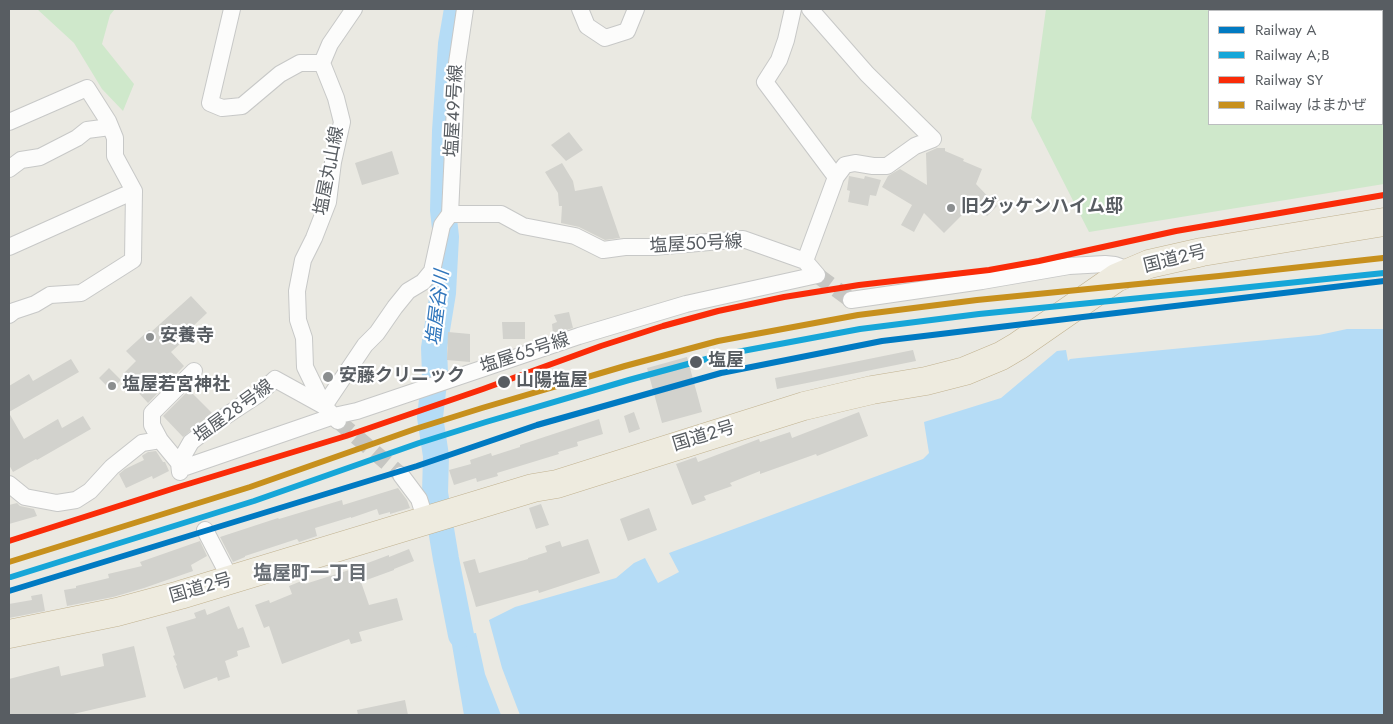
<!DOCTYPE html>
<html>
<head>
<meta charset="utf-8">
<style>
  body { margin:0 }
  #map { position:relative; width:1393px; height:724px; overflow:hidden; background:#eae9e2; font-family:Jost,"Noto Sans JP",sans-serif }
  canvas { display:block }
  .frame { position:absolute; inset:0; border:10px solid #585d62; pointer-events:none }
  .legend { position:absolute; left:1208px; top:10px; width:175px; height:115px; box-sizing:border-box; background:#fff; border:1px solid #bcbec0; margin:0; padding:6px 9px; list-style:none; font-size:15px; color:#585d62 }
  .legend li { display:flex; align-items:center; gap:10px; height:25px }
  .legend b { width:25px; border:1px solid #bcbec0 }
</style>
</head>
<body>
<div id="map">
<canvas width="1393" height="724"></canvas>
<div class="frame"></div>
<ul class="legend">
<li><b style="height:6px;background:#007ac2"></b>Railway A</li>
<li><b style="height:6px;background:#16a6d8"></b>Railway A;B</li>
<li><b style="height:6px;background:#fa2b08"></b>Railway SY</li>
<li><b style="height:6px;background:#c7901d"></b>Railway はまかぜ</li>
</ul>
</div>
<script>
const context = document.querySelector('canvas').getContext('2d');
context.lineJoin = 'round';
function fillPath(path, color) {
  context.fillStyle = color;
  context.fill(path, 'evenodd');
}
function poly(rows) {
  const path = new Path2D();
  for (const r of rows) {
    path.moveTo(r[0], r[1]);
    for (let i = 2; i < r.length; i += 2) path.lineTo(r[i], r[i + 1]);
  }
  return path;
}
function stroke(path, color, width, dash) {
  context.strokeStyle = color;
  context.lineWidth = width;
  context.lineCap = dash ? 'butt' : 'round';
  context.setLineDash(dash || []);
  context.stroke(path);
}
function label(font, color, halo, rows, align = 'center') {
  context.font = font + ' Jost,"Noto Sans JP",sans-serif';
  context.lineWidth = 4.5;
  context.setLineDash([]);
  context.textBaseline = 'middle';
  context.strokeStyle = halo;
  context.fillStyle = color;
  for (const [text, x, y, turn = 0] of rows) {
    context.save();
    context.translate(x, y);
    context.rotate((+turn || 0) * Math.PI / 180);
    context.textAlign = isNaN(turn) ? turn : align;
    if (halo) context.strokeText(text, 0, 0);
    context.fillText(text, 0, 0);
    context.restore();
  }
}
fillPath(poly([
  [37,9,115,9,110,15,102,44,134,84,123,111,102,89,74,43],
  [1046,9,1384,9,1384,184,1089,232,1031,118],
  [1209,11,1382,11,1382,124,1209,124]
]), '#cfe8cb');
fillPath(poly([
  [1347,329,1384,329,1384,715,520,715,502,668,489,620,515,607,616,578,634,563,645,558,658,583,679,572,669,553,923,459,929,453,924,422,1001,398,1057,351,1066,350,1068,361,1070,359,1079,358,1319,335],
  [476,633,485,674,501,715,464,715,451,639,461,635]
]), '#b5dcf6');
stroke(poly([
  [457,9,451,44,445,131,443,210,446,237,443,293,434,348,435,374,430,417,436,456,435,493,446,559,461,635]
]), '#b5dcf6', 26);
fillPath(poly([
  [569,132,583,150,566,161,551,145],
  [937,148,945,148,945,151,964,159,963,161,982,169,976,184,997,206,987,216,975,204,966,213,965,212,944,233,924,213,914,232,901,225,912,205,882,187,888,176,900,169,927,185,926,153],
  [392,151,399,174,362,185,355,163],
  [562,163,573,181,575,191,602,186,620,238,605,240,579,227,561,223,562,206,559,206,558,193,545,172],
  [849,176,864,179,865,176,881,180,876,196,870,195,868,206,848,202,850,191,847,190],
  [191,296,207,313,190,329,193,332,171,352,184,366,148,403,122,375,136,361,126,351,149,330,151,332],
  [569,312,573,328,553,334,552,324,557,322,554,315],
  [502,322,525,322,525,339,503,339],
  [448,332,470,334,470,362,447,360],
  [913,350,916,361,777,389,775,378],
  [687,357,702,412,662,423,647,368],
  [71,359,79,372,9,412,9,386,29,374,33,381],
  [109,368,121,380,111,390,99,378],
  [189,390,212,413,183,437,163,416],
  [634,412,640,429,629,433,624,416],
  [859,412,868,436,817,456,816,454,760,474,760,471,730,483,732,486,704,496,706,500,692,505,676,464,696,457,698,462,759,439,760,442,790,432,792,438],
  [9,413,24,439,58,419,62,428,83,416,91,429,37,460,36,459,13,472,9,465],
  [599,419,603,434,577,442,578,446,558,452,559,454,497,473,498,476,477,482,476,478,454,485,449,470,471,464,470,460,491,453,492,456,520,447,520,445],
  [156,451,163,462,165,462,169,471,153,479,152,476,126,488,119,474,125,469,144,460,142,456,143,455,148,452],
  [398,488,407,500,410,508,390,514,390,512,379,515,377,509,351,518,351,517,315,528,317,536,299,542,297,539,245,556,245,557,233,562,220,537,278,518,279,519,342,500,343,505],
  [17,503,20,506,34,509,37,516,9,524,9,505],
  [541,504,549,525,536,529,529,508],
  [649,508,657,530,628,541,620,519],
  [588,539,600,573,539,593,538,590,476,607,463,562,475,559,479,573,528,559,528,558,547,552,545,546,560,541,562,547],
  [200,541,207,556,191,565,193,571,144,588,113,597,67,606,64,590,76,588,76,586,109,578,108,574,142,566,140,562],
  [409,549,414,561,394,569,394,570,361,582,369,605,397,598,403,620,359,632,362,641,351,644,349,639,282,664,269,626,264,628,255,605,269,600,270,603,292,594,289,586,304,580,305,584,365,565,365,564,389,555,389,557],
  [42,594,45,611,9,618,9,604,32,600,31,596],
  [229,606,238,629,243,627,250,647,237,651,238,656,225,661,230,677,218,681,217,677,184,689,176,666,177,665,173,656,175,655,166,627,196,618,194,613,205,609,207,615],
  [134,646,146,697,69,715,9,715,9,679,59,666,61,676,104,666,102,654],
  [405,700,408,715,358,715,357,710]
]), '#d2d2cd');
stroke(poly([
  [817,275,851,300],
  [338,421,401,475]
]), '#c6c6c2', 16, [16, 8]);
const street = poly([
  [232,9,210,103,222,108,242,106,280,74,300,63,322,63],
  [580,9,587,26,605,38,627,31,636,9],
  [793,9,786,40,779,60,765,82,836,177],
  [9,122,87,88,108,121,115,138,115,156,134,191,133,260,81,293,50,295,35,304,14,311,9,315],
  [9,169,21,160,40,157,77,138,87,130,110,127],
  [450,214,457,63,465,9],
  [9,247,134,191],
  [805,261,836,177,845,165,855,163,873,166,887,166,915,146,933,139,867,74,810,9],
  [851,300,982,281,1069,266,1105,264,1115,265,1132,271],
  [338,421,324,406,305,367,304,338,298,320,297,291,303,260,314,238,328,202,333,162,342,122,336,98,322,63,330,44,354,9],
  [179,463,191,442,218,421,259,394,275,379,324,406,365,345,377,333,395,307,408,291,423,282,432,271,442,225,450,214],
  [180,469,334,416,357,411,579,336,686,304,817,275,805,261,743,239,653,247,625,247,603,250,575,236,523,226,501,214,450,214],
  [180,472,179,463,160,440,152,425,152,413,194,371],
  [401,475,419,499,426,521],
  [9,484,25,497,57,503,76,500,90,491,112,467,142,443,160,440],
  [205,530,231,580]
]);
const highway = poly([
  [9,634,117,612,180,595,533,488,557,484,804,406,872,390,926,381,965,371,1001,356,1018,346,1116,278,1149,264,1202,252,1384,222]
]);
stroke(street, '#c7c8c7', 18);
stroke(highway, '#c1b290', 29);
stroke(street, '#fcfcfb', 16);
stroke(highway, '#eeebdf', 28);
stroke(poly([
  [9,591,417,466,537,425,721,373,882,341,1384,281]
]), '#007ac2', 6);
stroke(poly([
  [11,577,254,501,419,443,486,422,629,380,721,355,860,329,979,314,1221,290,1384,273]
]), '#16a6d8', 6);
stroke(poly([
  [9,541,175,488,346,436,483,389,601,346,663,326,718,311,784,297,859,285,989,270,1039,261,1176,231,1384,195]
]), '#fa2b08', 6);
stroke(poly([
  [9,562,250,487,415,429,482,408,625,366,718,341,858,315,977,300,1219,276,1383,258]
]), '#c7901d', 6);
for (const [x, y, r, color] of [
  [951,208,5,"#8b8e8f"],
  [150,337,5,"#8b8e8f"],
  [696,362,7,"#585d62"],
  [328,377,6,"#8b8e8f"],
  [504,382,7,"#585d62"],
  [112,386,5,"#8b8e8f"]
]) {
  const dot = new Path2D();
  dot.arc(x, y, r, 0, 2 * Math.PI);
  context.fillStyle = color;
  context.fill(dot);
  stroke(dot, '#fff', 2);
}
label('18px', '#585d62', '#fff', [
  ["塩屋４９号線",455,111,-87],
  ["塩屋丸山線",330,171,-79],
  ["塩屋５０号線",696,245,-3],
  ["国道2号",1175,260,-14],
  ["塩屋６５号線",525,354,-18],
  ["塩屋２８号線",234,412,-36],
  ["国道2号",704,437,-17],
  ["国道2号",201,589,-16]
]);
label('bold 18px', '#585d62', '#fff', [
  ["旧グッケンハイム邸",961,208],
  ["安養寺",160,337],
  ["安藤クリニック",339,377],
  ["塩屋若宮神社",122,386]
], 'left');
label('bold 18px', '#585d62', '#fff', [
  ["塩屋",708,362],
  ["山陽塩屋",516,382]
], 'left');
label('italic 19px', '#3076bc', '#fff', [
  ["塩屋谷川",439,308,-83]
]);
label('bold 19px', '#696f75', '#fff', [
  ["塩屋町一丁目",310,574]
]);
</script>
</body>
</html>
